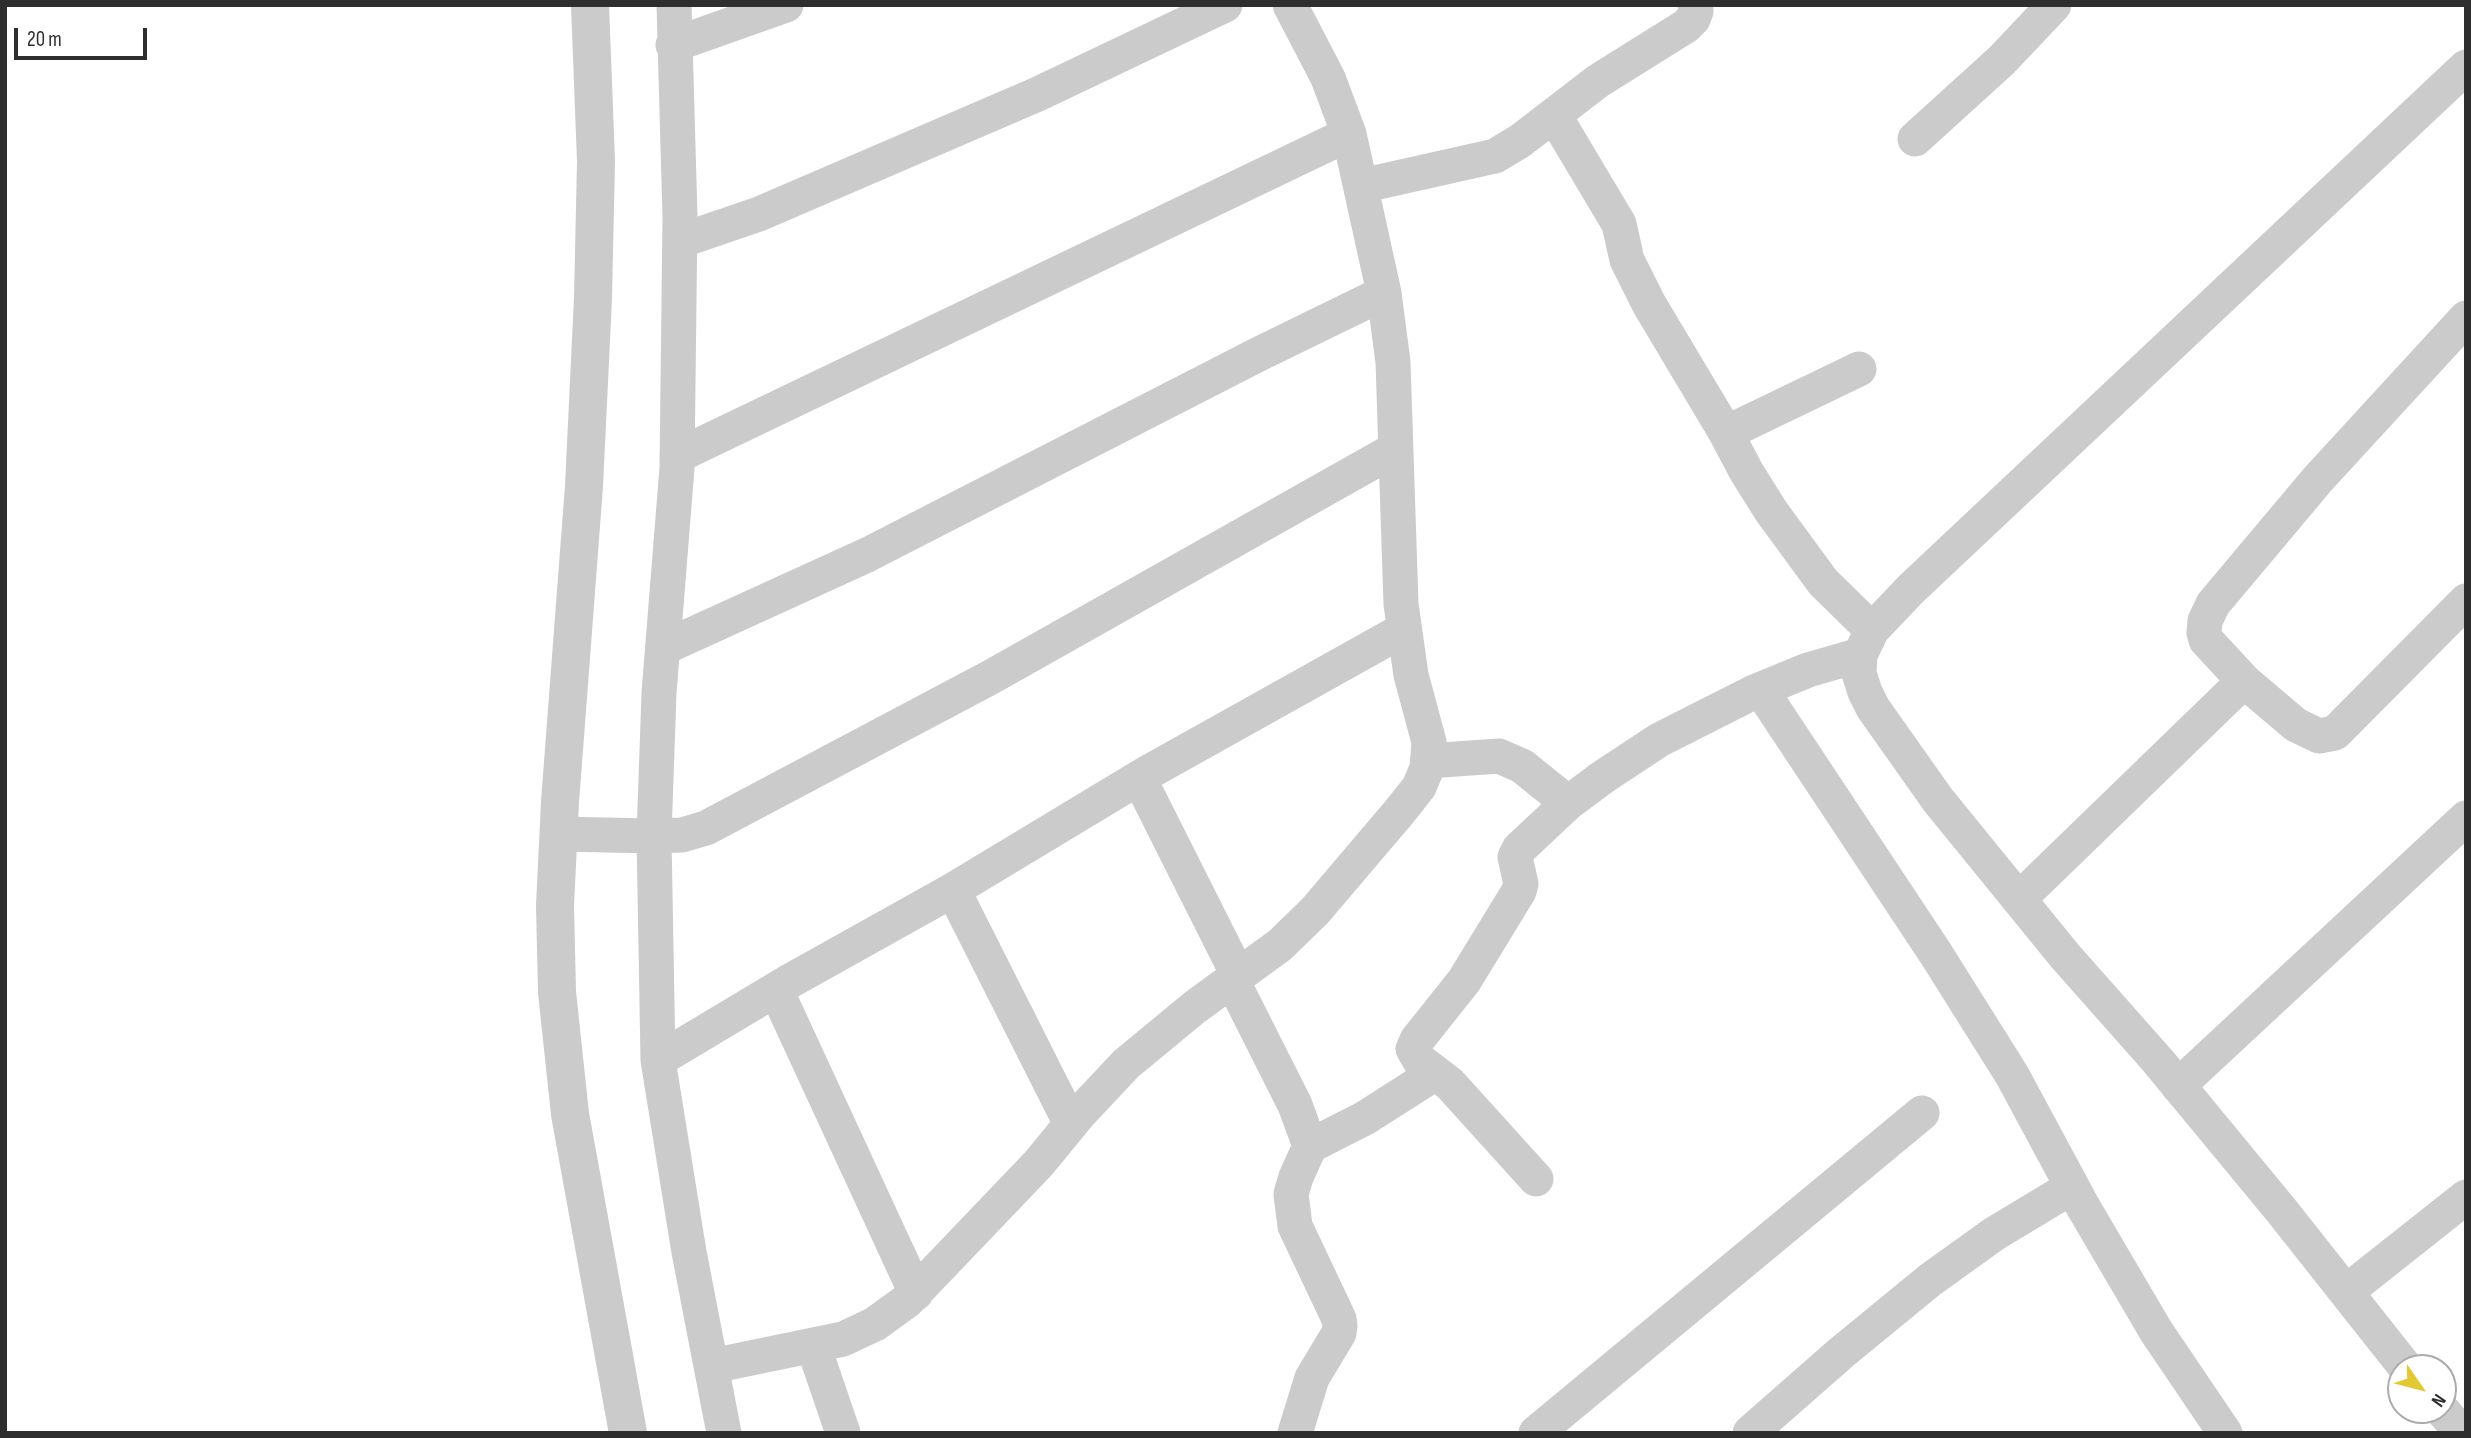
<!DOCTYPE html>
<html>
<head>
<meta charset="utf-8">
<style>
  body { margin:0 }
  #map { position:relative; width:2471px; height:1438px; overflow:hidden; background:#fff; font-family:"Sofia Sans Condensed",sans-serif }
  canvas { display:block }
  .frame { position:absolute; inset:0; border:7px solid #2e2e2e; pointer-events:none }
  .north { position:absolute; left:2387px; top:1354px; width:70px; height:70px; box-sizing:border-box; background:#fff; border:2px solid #ababab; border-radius:50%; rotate:125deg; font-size:19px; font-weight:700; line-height:28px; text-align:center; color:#2e2e2e }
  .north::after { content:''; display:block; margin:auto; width:24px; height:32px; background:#e4c832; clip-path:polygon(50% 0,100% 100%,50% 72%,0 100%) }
  .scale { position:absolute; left:14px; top:28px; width:133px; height:32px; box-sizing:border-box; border:4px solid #2e2e2e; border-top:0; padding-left:9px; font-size:21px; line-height:24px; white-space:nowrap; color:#2e2e2e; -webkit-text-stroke:5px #fff; paint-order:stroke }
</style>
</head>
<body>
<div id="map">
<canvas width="2471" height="1438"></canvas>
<div class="frame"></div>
<div class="north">N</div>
<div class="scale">20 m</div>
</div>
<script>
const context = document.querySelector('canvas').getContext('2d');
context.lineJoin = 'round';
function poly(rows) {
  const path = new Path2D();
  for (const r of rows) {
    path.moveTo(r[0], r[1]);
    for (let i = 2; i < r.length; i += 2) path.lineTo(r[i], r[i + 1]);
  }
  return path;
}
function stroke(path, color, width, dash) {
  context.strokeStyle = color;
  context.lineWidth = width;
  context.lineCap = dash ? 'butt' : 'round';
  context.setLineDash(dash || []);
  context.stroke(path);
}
stroke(poly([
  [674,5,680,217,677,468,659,693,654,836,658,1060,689,1252,724,1433],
  [673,45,786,5],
  [1554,115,1619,224,1627,260,1649,304,1726,433,1746,471,1771,511,1823,582,1872,630],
  [1915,139,2002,60,2054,5],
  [1361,186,1495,156,1520,141,1598,81,1686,26,1693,19,1696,11,1695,5],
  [680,241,759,214,1038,94,1225,5],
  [2466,318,2318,479,2213,604,2205,621,2204,633,2206,640,2244,681,2296,725,2319,736,2335,733,2466,601],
  [1726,433,1859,369],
  [677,456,1349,134],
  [663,648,867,555,1259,354,1384,293],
  [1761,690,1936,954,2012,1075,2082,1205,2156,1331,2225,1433],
  [1428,761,1499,756,1522,766,1568,803],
  [1139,778,1238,975],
  [558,834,654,836,682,835,706,828,991,677,1394,450],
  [953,890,1071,1124],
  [2019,899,2244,681],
  [1232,980,1295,1105,1310,1146],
  [776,990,916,1293],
  [658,1060,790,981,953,890,1147,773,1403,630],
  [2178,1086,2466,818],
  [1536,1179,1450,1084,1420,1061,1413,1049,1417,1040,1464,981,1519,891,1521,884,1515,857,1519,849,1568,803,1603,777,1659,740,1752,693,1808,670,1860,655],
  [2346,1292,2466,1197],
  [813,1345,843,1433],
  [712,1366,843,1339,875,1324,908,1300,1039,1163,1080,1113,1126,1064,1195,1007,1280,945,1315,911,1400,811,1419,787,1427,768,1429,742,1411,675,1401,604,1393,362,1384,293,1349,134,1328,78,1290,5],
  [2406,1368,2281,1210,2158,1061,2065,956,1938,800,1873,708,1865,692,1859,673,1860,655,1872,630,1911,589,2466,67],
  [2442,1410,2462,1433],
  [1295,1433,1312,1378,1339,1333,1340,1326,1339,1319,1295,1226,1291,1194,1296,1177,1310,1146,1365,1118,1434,1074],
  [1536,1433,1922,1113],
  [1750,1433,1841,1353,1930,1280,1994,1234,2072,1187]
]), '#cbcbcb', 35);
stroke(poly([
  [590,5,596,161,593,298,584,486,560,802,555,906,557,992,570,1114,628,1433]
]), '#cbcbcb', 38);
</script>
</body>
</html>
